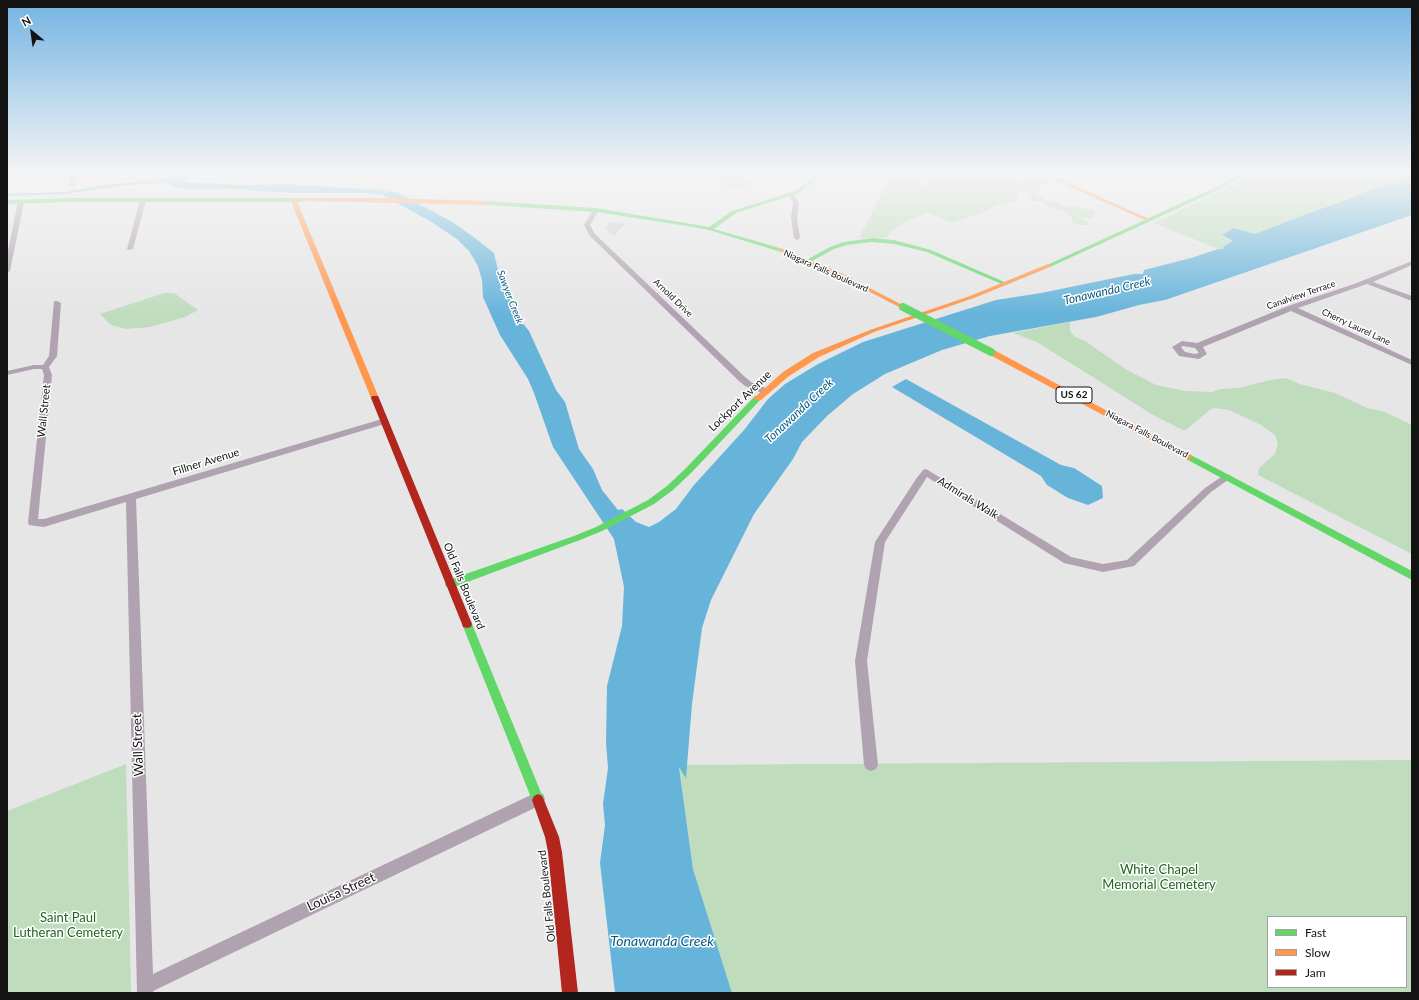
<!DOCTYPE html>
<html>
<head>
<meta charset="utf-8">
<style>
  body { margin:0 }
  #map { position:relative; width:1419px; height:1000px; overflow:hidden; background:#e6e6e7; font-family:Lato,sans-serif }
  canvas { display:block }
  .frame { position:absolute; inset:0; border:8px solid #131314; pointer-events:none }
  .legend { position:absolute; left:1267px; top:916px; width:140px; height:72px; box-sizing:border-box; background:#fff; border:1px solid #a1a1a1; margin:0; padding:5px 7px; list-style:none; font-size:12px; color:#131314 }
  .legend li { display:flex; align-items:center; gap:8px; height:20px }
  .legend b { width:20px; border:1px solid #a1a1a1 }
  .north { position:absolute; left:12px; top:12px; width:40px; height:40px; -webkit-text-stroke:3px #fff; paint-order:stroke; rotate:331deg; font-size:11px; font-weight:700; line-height:16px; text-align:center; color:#131314 }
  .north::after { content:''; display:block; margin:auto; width:14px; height:18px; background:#131314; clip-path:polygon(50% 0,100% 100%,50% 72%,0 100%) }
</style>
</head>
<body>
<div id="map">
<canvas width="1419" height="1000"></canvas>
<div class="frame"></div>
<ul class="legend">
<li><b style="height:5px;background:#63d668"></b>Fast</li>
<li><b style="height:5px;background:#ff974d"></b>Slow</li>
<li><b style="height:5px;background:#b3261e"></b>Jam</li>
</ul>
<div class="north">N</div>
</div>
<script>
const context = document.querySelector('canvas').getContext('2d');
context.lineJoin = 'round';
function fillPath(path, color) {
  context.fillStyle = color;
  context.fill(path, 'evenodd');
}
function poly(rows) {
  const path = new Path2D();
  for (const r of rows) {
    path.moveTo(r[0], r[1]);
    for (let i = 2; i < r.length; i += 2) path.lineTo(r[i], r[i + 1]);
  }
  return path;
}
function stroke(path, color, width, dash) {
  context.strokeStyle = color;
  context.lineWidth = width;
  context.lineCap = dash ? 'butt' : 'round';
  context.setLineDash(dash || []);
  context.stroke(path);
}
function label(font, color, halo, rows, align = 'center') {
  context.font = font + ' Lato,sans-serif';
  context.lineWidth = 3;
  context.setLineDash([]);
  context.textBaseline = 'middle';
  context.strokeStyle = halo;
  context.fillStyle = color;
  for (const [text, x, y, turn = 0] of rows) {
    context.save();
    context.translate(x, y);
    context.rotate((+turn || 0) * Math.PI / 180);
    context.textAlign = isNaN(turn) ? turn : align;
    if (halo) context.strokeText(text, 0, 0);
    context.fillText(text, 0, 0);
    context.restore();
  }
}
fillPath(poly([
  [892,174,911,174,919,178,923,185,929,189,948,195,953,196,930,189,924,183,918,175,915,174,1002,174,1000,176,1012,176,1019,180,1028,174,1036,174,1052,181,1040,185,1039,188,1041,191,1036,195,1044,198,1047,201,1058,203,1063,207,1076,206,1095,211,1093,218,1079,217,1087,221,1088,225,1080,225,1071,222,1072,217,1059,209,1050,208,1043,202,1033,201,1028,192,1019,192,1015,194,1019,197,1018,201,996,206,986,211,952,223,928,213,909,220,890,232,887,238,859,238],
  [1255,174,1412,174,1412,176,1390,182,1347,200,1255,234,1234,228,1222,236,1233,241,1226,246,1224,249,1218,249,1154,223],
  [164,293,174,293,198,310,185,317,150,327,126,329,111,325,100,314],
  [1070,322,1070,331,1075,337,1085,341,1127,370,1156,385,1185,391,1212,392,1221,389,1239,388,1270,380,1286,378,1299,384,1335,393,1367,408,1385,412,1412,425,1412,554,1258,475,1259,468,1275,454,1278,443,1275,435,1261,425,1229,410,1215,408,1211,409,1186,430,1183,430,1153,415,1037,342,1013,333],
  [1412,760,1412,993,732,993,693,869,679,765],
  [1268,917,1406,917,1406,987,1268,987],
  [126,764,131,993,7,993,7,811]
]), '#bfdcbd');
fillPath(poly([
  [185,174,198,174,186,179,185,182,243,185,287,184,382,190,399,193,454,223,471,235,494,253,498,270,517,316,529,331,556,390,565,402,579,449,593,469,602,490,618,510,622,509,636,522,649,527,659,522,676,509,694,485,744,430,768,399,785,384,818,364,863,342,996,300,1041,293,1134,274,1143,274,1144,270,1191,258,1218,249,1224,249,1223,247,1233,241,1222,235,1234,228,1255,234,1315,211,1347,200,1390,182,1412,176,1412,215,1165,300,1139,305,1096,317,990,336,942,350,885,374,853,394,827,416,802,442,793,459,754,514,711,600,702,628,692,704,686,778,679,767,693,869,732,993,615,993,600,863,605,825,603,804,608,768,606,743,607,686,622,626,624,587,614,539,553,447,534,393,528,379,500,335,483,297,482,280,478,266,469,251,457,239,430,221,382,195,368,193,293,193,257,191,243,189,186,189,174,187,166,183,130,185,64,194,7,196,7,194,64,192,104,185,175,177],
  [906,379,1061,465,1074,468,1102,486,1103,498,1088,505,1068,498,1047,485,1041,476,892,387]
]), '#67b4db');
fillPath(poly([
  [723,174,738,174,753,184,728,190,709,177],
  [610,222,625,224,614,236,605,228]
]), '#cecdcd');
fillPath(poly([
  [70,174,76,174,75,186,72,188,69,186,70,174],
  [791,192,793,193,799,203,797,217,800,238,797,240,794,238,791,217,793,203,788,194,791,192],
  [143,198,146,200,133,249,128,250,127,249,140,200,143,198],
  [21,200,24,202,10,271,7,273,7,255,18,202,21,200],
  [594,209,599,210,590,225,595,234,745,377,751,382,768,389,769,391,768,393,762,393,745,386,739,381,590,236,584,225,594,209],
  [1412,261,1412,265,1373,282,1412,296,1412,301,1367,284,1298,308,1412,360,1412,365,1291,311,1203,347,1207,354,1199,359,1179,356,1172,347,1182,341,1197,343,1288,306,1354,284,1412,261],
  [1183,346,1195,348,1199,353,1195,354,1185,352,1181,347,1183,346],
  [54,301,57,301,61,303,57,356,49,367,52,375,38,519,44,519,382,419,385,418,389,421,388,423,136,499,153,974,533,794,538,792,543,794,545,799,543,804,153,991,153,993,137,993,126,502,44,527,29,525,28,522,44,375,42,369,34,369,7,375,7,371,34,365,43,365,49,356,54,301],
  [926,469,1071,557,1103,564,1127,560,1205,488,1224,475,1230,475,1232,477,1211,492,1134,566,1103,572,1064,563,927,477,885,542,867,661,878,765,876,769,871,771,866,769,864,765,855,661,875,542,916,479,923,470,926,469]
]), '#b0a2b1');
fillPath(poly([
  [815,174,821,174,813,183,799,193,736,213,714,229,783,249,783,251,781,252,709,230,681,225,596,212,488,205,485,203,488,201,596,208,709,227,732,211,795,191,809,181,815,174],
  [1241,174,1248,174,1216,191,1050,267,1045,266,1212,189,1241,174],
  [70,198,303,198,306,200,303,202,70,202,7,204,7,200,70,198],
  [872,238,894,240,931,250,1009,284,1004,285,927,252,894,244,872,242,847,245,834,249,810,262,805,261,830,247,844,242,872,238],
  [755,396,761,396,762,398,692,472,673,490,654,504,602,531,580,540,454,587,446,587,445,584,446,581,574,536,596,527,648,500,667,486,686,468,755,396],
  [1189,454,1412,571,1412,580,1186,459,1185,457,1189,454],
  [467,620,471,621,472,624,544,800,542,804,538,806,534,804,532,800,462,624,463,621,467,620]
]), '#63d668');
fillPath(poly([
  [1041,174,1048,174,1152,220,1147,221,1041,174],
  [293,197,296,199,379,398,378,400,372,400,371,398,290,199,293,197],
  [303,198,385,198,488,201,491,203,488,205,301,201,301,199,303,198],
  [779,249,783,249,843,274,906,307,905,308,901,308,839,276,779,251,779,249],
  [1048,264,1051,266,1050,267,974,298,874,332,819,357,789,376,761,400,755,400,754,398,783,372,813,353,870,330,970,296,1048,264],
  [988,350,994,350,1193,457,1189,460,1186,459,988,354,988,350]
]), '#ff974d');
fillPath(poly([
  [372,396,378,396,379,398,472,624,471,627,467,628,463,627,462,624,371,398,372,396],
  [538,794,542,796,544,800,559,837,562,852,578,993,562,993,548,852,545,837,532,800,534,796,538,794]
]), '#b3261e');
stroke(poly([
  [903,307,991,352]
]), '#63d668', 8);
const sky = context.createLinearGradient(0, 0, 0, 314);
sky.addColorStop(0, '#74b4e3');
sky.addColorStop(0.55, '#f4f4f4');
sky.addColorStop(1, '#f4f4f400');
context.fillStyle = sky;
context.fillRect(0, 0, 1419, 314);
label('9px', '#131314', '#fff', [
  ["Niagara Falls Boulevard",826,271,24],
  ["Canalview Terrace",1301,295,-19],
  ["Arnold Drive",673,298,44],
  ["Cherry Laurel Lane",1356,327,25],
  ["Niagara Falls Boulevard",1147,434,28]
]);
label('italic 10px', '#055b81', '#fff', [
  ["Sawyer Creek",510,297,69]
]);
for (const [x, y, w] of [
  [1074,395,36]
]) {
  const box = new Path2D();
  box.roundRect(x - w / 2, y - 8, w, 16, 3);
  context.fillStyle = '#fff';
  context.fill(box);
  stroke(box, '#131314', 1);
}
label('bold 10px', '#131314', null, [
  ["US 62",1074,395]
]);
label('11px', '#131314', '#fff', [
  ["Lockport Avenue",740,401,-44],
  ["Wall Street",44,411,-84],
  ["Fillner Avenue",206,462,-17],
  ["Admirals Walk",968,498,32],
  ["Old Falls Boulevard",464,586,68],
  ["Old Falls Boulevard",547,896,-96]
]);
label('italic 12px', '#055b81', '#fff', [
  ["Tonawanda Creek",1107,291,-13],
  ["Tonawanda Creek",799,411,-43]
]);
label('13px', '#131314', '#fff', [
  ["Wall Street",138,745,-92],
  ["Louisa Street",341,892,-25]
]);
label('13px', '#1f641c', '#fff', [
  ["White Chapel",1159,870],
  ["Memorial Cemetery",1159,885],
  ["Saint Paul",68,918],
  ["Lutheran Cemetery",68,933]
]);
label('italic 14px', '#055b81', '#fff', [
  ["Tonawanda Creek",662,941]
]);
</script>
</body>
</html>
